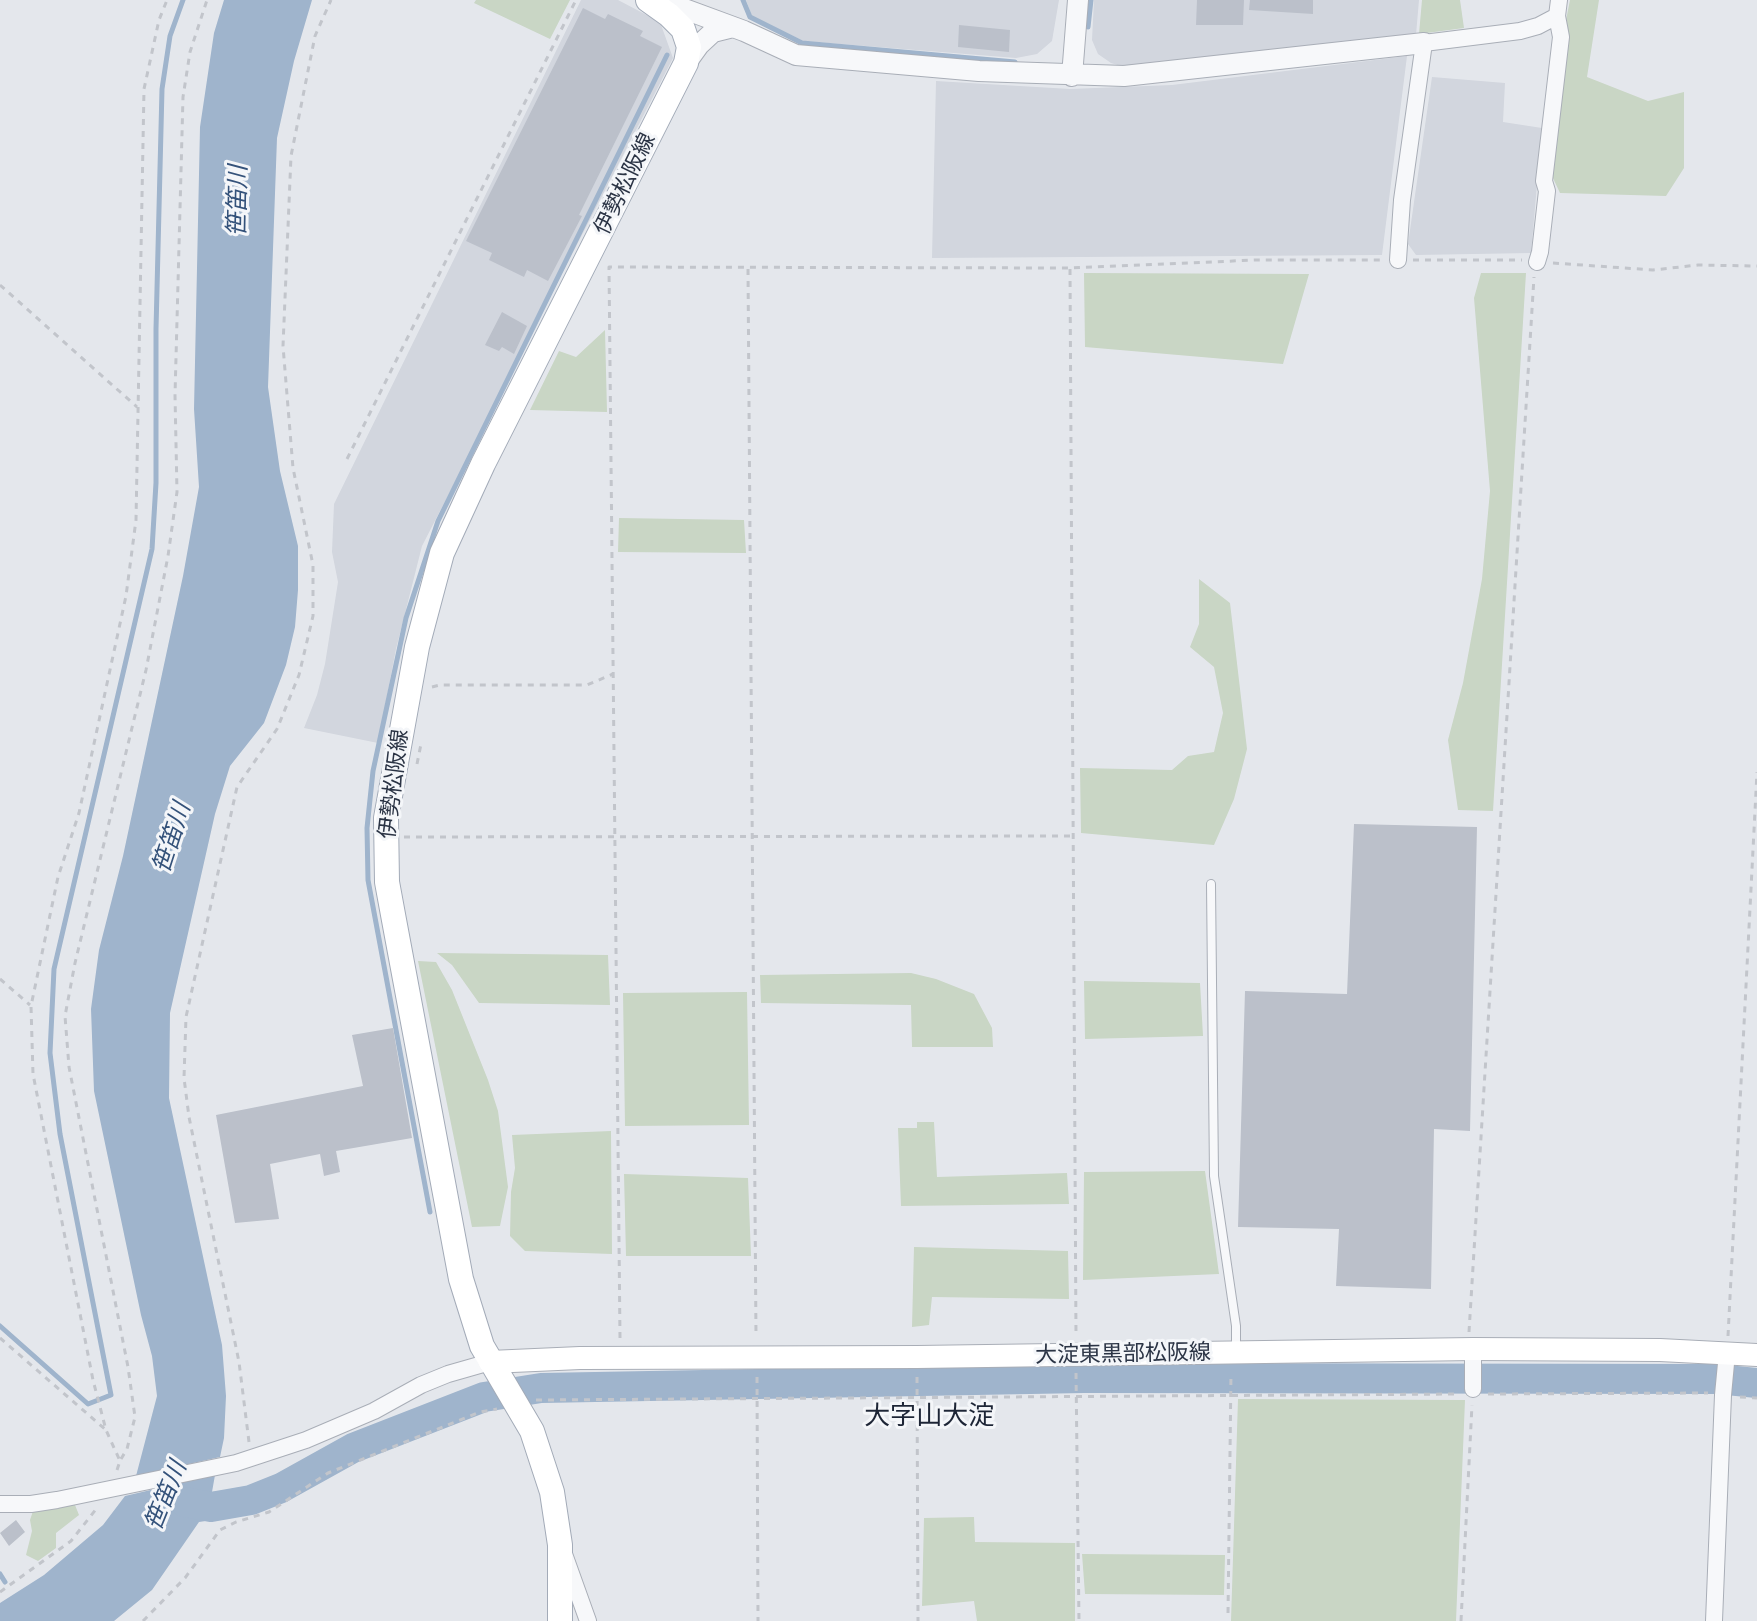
<!DOCTYPE html>
<html>
<head>
<meta charset="utf-8">
<style>
  body { margin:0 }
  canvas { display:block; background:#e4e7ec }
</style>
</head>
<body>
<canvas width="1757" height="1621"></canvas>
<script>
const context = document.querySelector('canvas').getContext('2d');
context.lineJoin = 'round';
function fillPath(path, color) {
  context.fillStyle = color;
  context.fill(path, 'evenodd');
}
function poly(rows) {
  const path = new Path2D();
  for (const r of rows) {
    path.moveTo(r[0], r[1]);
    for (let i = 2; i < r.length; i += 2) path.lineTo(r[i], r[i + 1]);
  }
  return path;
}
function stroke(path, color, width, dash) {
  context.strokeStyle = color;
  context.lineWidth = width;
  context.lineCap = dash ? 'butt' : 'round';
  context.setLineDash(dash || []);
  context.stroke(path);
}
function label(font, color, halo, rows, align = 'center') {
  context.font = font + ' Inter,"Noto Sans JP",sans-serif';
  context.lineWidth = 6;
  context.setLineDash([]);
  context.textBaseline = 'middle';
  context.strokeStyle = halo;
  context.fillStyle = color;
  for (const [text, x, y, turn = 0] of rows) {
    context.save();
    context.translate(x, y);
    context.rotate((+turn || 0) * Math.PI / 180);
    context.textAlign = isNaN(turn) ? turn : align;
    if (halo) context.strokeText(text, 0, 0);
    context.fillText(text, 0, 0);
    context.restore();
  }
}
fillPath(poly([
  [581,0,618,0,660,22,673,58,422,546,396,649,378,743,304,728,317,695,325,664,338,582,332,552,334,504],
  [746,0,1059,0,1052,41,1037,54,1016,58,803,41,752,16],
  [1094,0,1419,0,1416,35,1124,67,1111,63,1098,54,1092,40],
  [1407,56,1382,255,932,258,936,81,1070,89,1172,85],
  [1432,77,1505,83,1503,122,1542,128,1531,253,1416,255,1408,244]
]), '#d2d6de');
fillPath(poly([
  [476,0,570,0,550,39,474,3],
  [1422,0,1460,0,1464,28,1419,34],
  [1570,0,1599,0,1587,77,1648,101,1684,92,1684,168,1666,196,1560,193,1552,176,1568,48,1566,20],
  [1084,273,1309,274,1283,364,1085,347],
  [1481,273,1526,273,1493,811,1458,810,1448,740,1463,683,1482,579,1490,491,1474,298],
  [605,330,607,412,530,410,559,351,576,357],
  [619,518,744,520,746,553,618,552],
  [1199,579,1230,603,1247,749,1234,799,1214,845,1081,833,1080,768,1172,770,1188,756,1214,752,1223,713,1214,667,1190,647,1199,624],
  [437,953,608,955,610,1005,479,1003,452,965],
  [418,961,436,962,452,990,488,1080,498,1111,508,1187,500,1226,472,1227],
  [911,973,936,979,974,994,992,1028,993,1047,912,1047,911,1005,761,1003,760,975],
  [1084,981,1200,983,1203,1036,1085,1039],
  [747,992,749,1125,625,1126,623,993],
  [917,1122,934,1122,937,1177,1067,1173,1069,1204,901,1206,898,1128,917,1128],
  [611,1131,612,1254,525,1251,510,1236,511,1192,515,1168,512,1135],
  [1205,1171,1219,1274,1083,1280,1084,1172],
  [624,1174,748,1178,751,1256,626,1256],
  [914,1247,1068,1251,1069,1299,932,1297,929,1325,912,1327],
  [1238,1399,1465,1400,1456,1621,1231,1621],
  [75,1505,79,1515,56,1533,56,1548,38,1561,26,1555,32,1531,30,1520,33,1511],
  [974,1517,975,1542,1075,1543,1075,1621,977,1621,974,1601,922,1606,924,1518],
  [1082,1554,1225,1555,1224,1595,1085,1594]
]), '#c9d6c5');
fillPath(poly([
  [224,0,312,0,294,61,277,138,268,387,280,471,298,546,298,590,295,627,286,665,264,723,230,766,215,814,170,1013,169,1098,222,1345,226,1396,224,1438,220,1457,136,1476,157,1396,152,1356,141,1315,94,1091,91,1009,99,950,123,856,183,576,199,487,194,409,200,127,214,33],
  [215,1475,212,1492,227,1490,226,1518,199,1522,152,1590,114,1621,0,1621,0,1603,44,1575,103,1525,125,1496]
]), '#9fb4cc');
stroke(poly([
  [743,0,750,17,802,43,1015,62],
  [1088,27,1091,0],
  [430,1212,368,880,367,828,373,771,406,618,438,521,667,55],
  [0,1326,88,1404,111,1395,60,1134,50,1053,54,969,152,549,156,483,156,329,162,89,170,36,183,0],
  [0,1574,5,1582]
]), '#9fb4cc', 5);
stroke(poly([
  [185,1502,211,1507,251,1500,281,1488,353,1448,484,1397,541,1388,1084,1378,1717,1379,1757,1383]
]), '#9fb4cc', 30);
fillPath(poly([
  [1197,0,1244,0,1243,25,1196,25],
  [1250,0,1313,0,1313,14,1249,10],
  [583,8,605,19,608,14,643,31,640,36,662,47,579,215,582,216,548,281,527,270,524,277,489,260,492,253,466,241],
  [959,25,1010,30,1009,52,958,47],
  [502,312,527,326,514,354,502,347,499,351,485,345],
  [1354,824,1477,827,1470,1131,1434,1129,1431,1289,1336,1286,1339,1229,1238,1227,1245,991,1347,994],
  [393,1028,412,1138,336,1151,340,1172,324,1176,320,1154,270,1164,279,1219,235,1223,216,1115,363,1086,352,1035],
  [16,1520,25,1532,9,1546,0,1533]
]), '#bbc0ca');
const service = poly([
  [1211,884,1214,1176,1236,1326,1236,1351]
]);
const minor = poly([
  [1398,260,1402,200,1424,43,1520,31,1538,26,1557,16],
  [1537,262,1540,252,1547,191,1544,181,1561,37,1557,16,1559,0],
  [1473,1389,1473,1349],
  [0,1504,31,1504,57,1500,236,1463,306,1440,374,1411,421,1385,448,1374,490,1362],
  [564,1554,588,1621],
  [1714,1621,1723,1395,1727,1353]
]);
const tertiary = poly([
  [660,0,744,31,796,55,979,71,1124,76,1424,43],
  [686,63,699,45,713,32,733,27],
  [1072,76,1078,0]
]);
const secondary = poly([
  [490,1362,580,1358,917,1357,1473,1349,1660,1350,1757,1355]
]);
const primary = poly([
  [560,1621,560,1545,552,1492,532,1431,482,1346,461,1279,394,920,387,882,386,818,417,647,442,553,483,464,686,63,689,47,683,29,669,15,648,0]
]);
stroke(service, '#a9aeb7', 10);
stroke(minor, '#a9aeb7', 18);
stroke(tertiary, '#a9aeb7', 22);
stroke(secondary, '#a9aeb7', 24);
stroke(primary, '#a3abb8', 26);
stroke(poly([
  [1413,260,1522,260],
  [1553,263,1653,270,1698,265,1757,266],
  [748,269,756,1337],
  [1070,269,1076,1337],
  [0,285,137,407],
  [347,459,576,0],
  [432,687,440,685,587,685,613,674],
  [417,764,421,744],
  [404,837,1072,836],
  [0,979,30,1005],
  [1469,1332,1534,277],
  [1728,1336,1757,772],
  [0,1338,106,1430],
  [620,1338,609,267,1070,268,1256,260,1382,260],
  [1076,1373,1079,1621],
  [757,1377,758,1621],
  [917,1377,918,1621],
  [1488,1394,1708,1393],
  [1740,1397,1757,1398],
  [536,1400,1460,1394],
  [249,1442,239,1362,189,1117,184,1078,186,1017,237,787,277,729,299,675,313,616,313,565,293,468,283,346,291,156,315,36,331,0],
  [121,1459,127,1449,135,1417,128,1367,69,1067,65,1016,75,963,146,670,168,556,177,492,175,395,183,97,190,52,207,0],
  [117,1470,120,1461,106,1430,93,1380,33,1074,31,1006,58,877,79,813,126,596,136,520,144,89,159,20,167,0],
  [0,1592,71,1541,97,1508],
  [1228,1613,1231,1373],
  [143,1621,185,1578,220,1530,236,1522,269,1512,328,1473,480,1412,497,1409],
  [1461,1621,1472,1405]
]), '#c2c5cb', 3, [6, 6]);
stroke(service, '#f7f8fa', 8);
stroke(minor, '#f7f8fa', 16);
stroke(tertiary, '#f7f8fa', 20);
stroke(secondary, '#fff', 22);
stroke(primary, '#fff', 24);
label('22px', '#2b3445', '#f4f6f9', [
  ["伊勢松阪線",625,184,-64],
  ["伊勢松阪線",394,784,-83],
  ["大淀東黒部松阪線",1123,1354,-1]
]);
label('italic 24px', '#34527a', '#f4f6f9', [
  ["笹笛川",238,201,-89],
  ["笹笛川",172,838,-72],
  ["笹笛川",166,1496,-68]
]);
label('26px', '#1d2536', '#f4f6f9', [
  ["大字山大淀",929,1416]
]);
</script>
</body>
</html>
